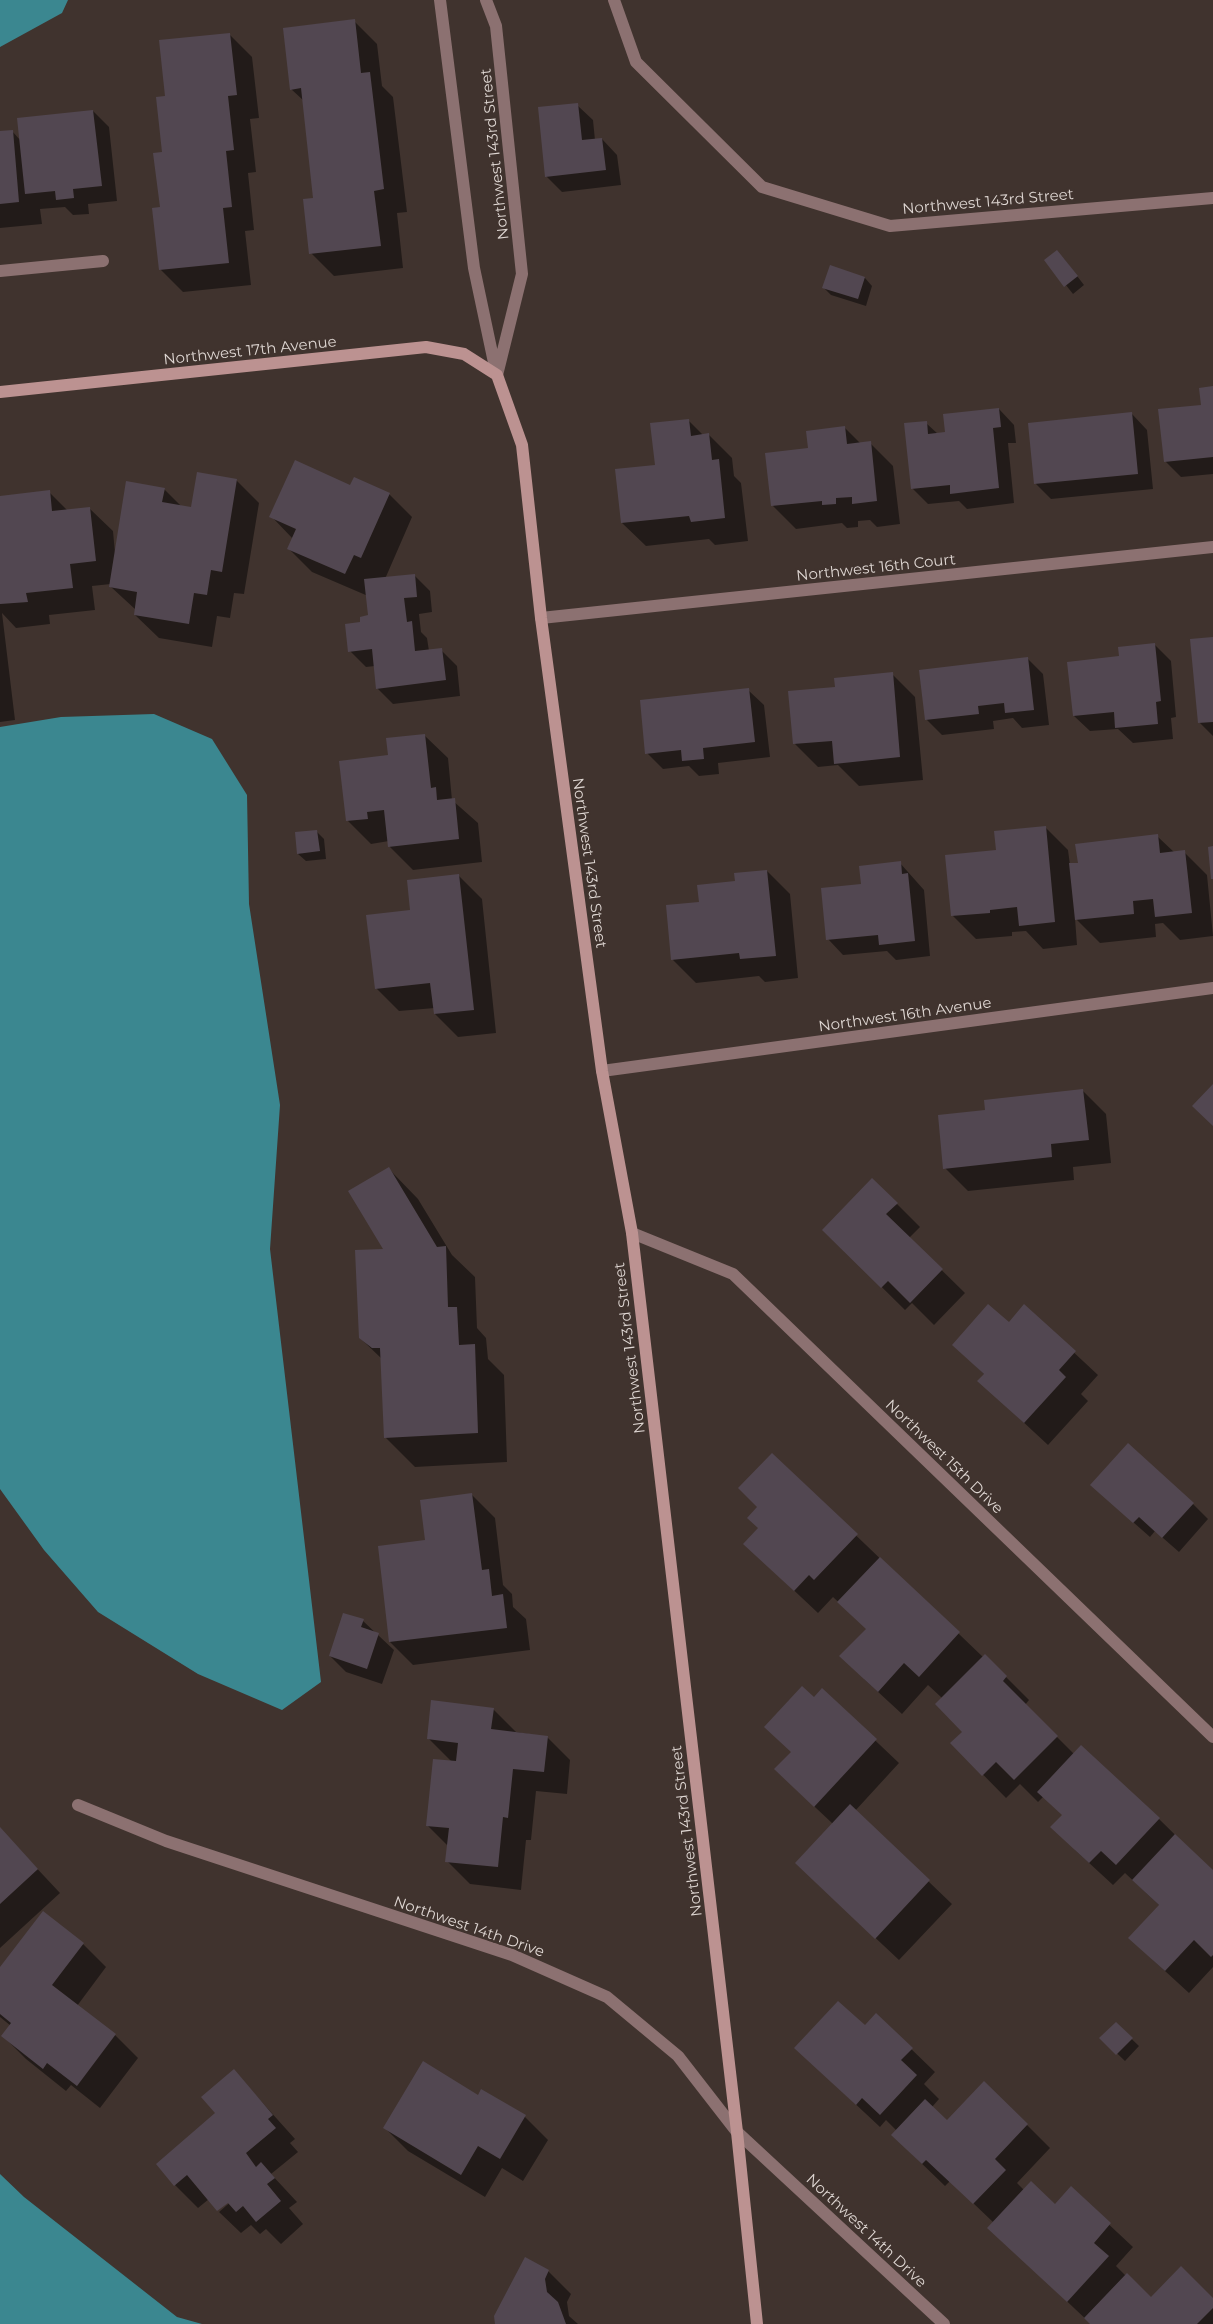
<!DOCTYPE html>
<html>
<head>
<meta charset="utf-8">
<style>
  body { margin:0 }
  canvas { display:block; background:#40332e }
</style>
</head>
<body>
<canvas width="1213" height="2324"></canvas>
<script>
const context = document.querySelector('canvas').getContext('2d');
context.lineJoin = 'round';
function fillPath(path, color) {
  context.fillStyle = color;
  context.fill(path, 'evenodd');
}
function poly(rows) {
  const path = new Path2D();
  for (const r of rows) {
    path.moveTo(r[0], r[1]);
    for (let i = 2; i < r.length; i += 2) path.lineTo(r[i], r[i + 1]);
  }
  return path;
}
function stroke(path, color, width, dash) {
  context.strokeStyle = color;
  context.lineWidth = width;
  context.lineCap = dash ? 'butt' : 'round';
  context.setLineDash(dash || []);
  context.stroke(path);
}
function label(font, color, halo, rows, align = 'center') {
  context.font = font + ' Montserrat,sans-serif';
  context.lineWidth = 4.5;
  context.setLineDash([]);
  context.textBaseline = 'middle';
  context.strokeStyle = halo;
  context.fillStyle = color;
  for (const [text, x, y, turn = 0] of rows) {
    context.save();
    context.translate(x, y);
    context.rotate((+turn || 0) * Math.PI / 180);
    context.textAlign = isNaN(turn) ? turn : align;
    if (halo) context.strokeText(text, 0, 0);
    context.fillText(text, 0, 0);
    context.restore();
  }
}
fillPath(poly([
  [0,0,68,0,62,13,0,47],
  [154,714,212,739,247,795,249,904,280,1105,270,1249,321,1682,282,1710,198,1674,98,1612,44,1550,0,1489,0,727,61,717],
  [0,2174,24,2197,177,2317,202,2324,0,2324]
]), '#3b8790');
fillPath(poly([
  [354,21,377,44,382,86,393,97,407,212,397,213,403,268,334,276,311,253,315,199,304,101,291,89],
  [229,34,252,57,259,118,250,119,256,172,248,173,254,230,245,231,251,285,183,292,160,269,167,97],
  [577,105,593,120,595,140,602,139,617,155,621,185,562,192,546,176],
  [93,111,109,127,117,201,88,204,89,214,73,215,65,207,40,209,42,224,0,228,0,132,12,131,21,141],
  [1064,259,1084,285,1073,294,1046,260],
  [831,267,865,278,872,286,866,306,831,295,824,288],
  [1213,388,1213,474,1181,477,1165,461],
  [999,409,1014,425,1016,443,1008,443,1014,503,967,509,959,501,928,504,912,488,926,423,938,434,947,433],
  [1132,414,1147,430,1153,489,1051,499,1035,483],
  [688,420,704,436,709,435,732,458,734,476,741,483,748,541,715,545,709,539,646,546,622,523],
  [845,428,861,444,870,443,893,466,900,524,877,527,870,520,858,521,858,527,847,528,842,523,796,529,773,506,810,449],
  [236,480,259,503,244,594,234,593,230,618,217,616,212,647,159,638,135,615,136,610,111,587,111,584,92,586,95,610,49,615,50,624,16,628,2,613,15,720,0,722,0,497,49,492,68,511,89,508,113,531,115,553,164,489,181,506,192,508],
  [351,487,389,494,412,517,385,579,415,576,430,591,432,612,419,614,421,632,427,638,429,651,441,650,457,666,460,696,393,704,377,688,375,666,366,667,350,651,362,624,370,617,368,596,312,572,289,549,293,539,271,516],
  [1213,638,1213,736,1199,722],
  [1155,645,1171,661,1176,717,1171,718,1173,739,1133,743,1118,729,1090,731,1074,716,1121,658],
  [1028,659,1043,674,1049,725,1022,728,1013,718,993,721,994,729,942,735,926,719],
  [892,674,915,697,923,780,859,786,838,765,818,767,795,744,836,688],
  [748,690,764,705,770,757,718,763,719,774,699,776,689,766,663,769,647,753],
  [424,735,448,758,452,800,478,823,482,862,413,870,390,847,389,841,371,844,348,821,390,757],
  [1045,827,1068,850,1070,865,1079,864,1157,836,1175,853,1184,852,1207,875,1213,936,1180,940,1163,923,1155,924,1156,937,1100,943,1075,918,1077,945,1043,949,1026,931,1012,932,1012,936,976,939,953,916,997,851],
  [316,831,324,839,326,859,306,861,298,854],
  [900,863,924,890,930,956,896,960,887,951,843,955,828,939],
  [767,871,790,894,798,978,765,982,759,976,696,983,673,960,700,903,736,883],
  [459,876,482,899,496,1033,458,1037,435,1014,435,1008,399,1011,376,988,412,911],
  [1083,1091,1106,1114,1111,1163,1073,1167,1074,1180,968,1191,945,1168,987,1112],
  [389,1169,418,1199,452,1255,475,1277,477,1328,486,1338,488,1359,504,1375,507,1462,415,1467,385,1437,382,1359,360,1338,386,1250],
  [897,1204,920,1227,909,1238,965,1293,934,1325,912,1303,905,1310,824,1230],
  [1024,1306,1098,1375,1081,1394,1088,1401,1048,1445,979,1381,985,1375,954,1345,1009,1324],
  [772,1455,983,1657,985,1656,1029,1700,1025,1705,1074,1754,1159,1819,1213,1872,1213,1967,1189,1993,1153,1960,1160,1906,1125,1873,1113,1885,1075,1850,1063,1815,1044,1796,1038,1802,1020,1784,1006,1798,952,1743,964,1732,942,1698,928,1685,902,1714,864,1679,867,1629,833,1597,818,1613,768,1566,760,1528,759,1507],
  [472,1495,495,1518,503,1585,512,1594,513,1607,526,1619,530,1650,413,1665,390,1642,426,1542],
  [1108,1500,1193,1504,1208,1519,1179,1552,1155,1531,1150,1537],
  [363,1621,394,1650,382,1684,346,1672,330,1656],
  [822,1690,899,1763,855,1811,952,1904,899,1960,820,1886,833,1824,799,1792,792,1752,814,1699],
  [493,1709,516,1732,547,1737,570,1760,567,1794,536,1791,531,1840,526,1840,521,1890,470,1884,447,1861,448,1846,428,1826,452,1762,429,1739],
  [0,1829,60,1893,0,1948],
  [44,1913,83,1944,106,1967,77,2006,115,2035,138,2058,100,2108,71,2085,66,2091,26,2059,3,2036,11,2026,0,2017,0,1969],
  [876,2015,935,2072,924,2084,939,2099,932,2107,947,2122,1027,2125,1050,2148,1017,2183,1024,2190,1055,2206,1071,2189,1133,2247,1116,2266,1126,2276,1151,2299,1213,2300,1213,2324,1091,2324,989,2228,994,2223,950,2181,945,2186,916,2158,893,2135,897,2131,886,2120,880,2127,819,2070],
  [1116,2024,1139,2046,1125,2061,1101,2038],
  [234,2071,295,2139,290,2143,298,2152,271,2174,297,2202,289,2208,303,2224,281,2244,266,2229,260,2234,251,2225,241,2233,219,2212,234,2199,209,2199,198,2208,175,2185,217,2114],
  [482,2091,525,2117,548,2140,523,2181,502,2168,485,2197,408,2151,385,2128,479,2097],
  [548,2271,571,2294,567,2302,569,2316,578,2324,496,2324]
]), '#0007');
fillPath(poly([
  [355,19,361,73,370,72,384,189,374,191,381,246,309,254,303,199,313,198,301,88,290,90,283,28],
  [230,33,237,95,228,96,234,150,226,151,232,207,223,208,229,263,159,270,152,208,160,207,153,153,162,152,156,97,165,96,159,40],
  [578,103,582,140,602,138,606,170,545,177,538,107],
  [93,110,102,186,73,189,74,198,56,200,55,191,25,194,17,118],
  [13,130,19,202,0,204,0,131],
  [1057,250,1078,276,1064,287,1044,260],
  [830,265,865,277,858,299,822,288],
  [1213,386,1213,457,1164,462,1158,409,1201,405,1199,388],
  [999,408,1001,427,993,428,999,488,950,494,950,485,911,489,904,423,927,421,928,434,945,432,943,414],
  [1132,412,1138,474,1034,484,1028,423],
  [689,419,691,436,709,433,712,460,719,459,725,518,691,522,689,516,621,523,615,469,655,465,650,423],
  [845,426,847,444,871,441,877,501,852,504,852,497,836,498,836,504,822,505,822,501,771,506,765,453,808,448,806,431],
  [295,460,350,485,354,477,390,493,361,558,354,555,345,574,287,549,296,529,269,517],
  [197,472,237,479,222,572,211,570,207,595,194,593,189,624,134,615,137,592,109,587,126,481,165,488,162,502,191,507],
  [50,490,52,511,90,507,96,561,70,564,73,588,26,593,28,602,0,604,0,496],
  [415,574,417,597,404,598,407,622,412,621,415,651,442,648,446,680,376,689,372,649,348,652,345,624,360,622,360,617,368,615,364,579],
  [1213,637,1213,722,1198,723,1190,639],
  [1155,643,1161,701,1156,702,1158,724,1115,728,1114,712,1073,716,1067,662,1119,656,1118,647],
  [1028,657,1034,710,1005,713,1004,703,978,706,979,714,925,720,919,670],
  [893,672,900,757,834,764,832,741,793,744,788,691,835,687,834,678],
  [749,688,755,742,703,748,704,759,682,761,681,750,645,754,640,700],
  [425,734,431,788,436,787,437,800,455,798,459,839,388,847,384,810,367,812,368,819,346,821,339,761,388,755,386,738],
  [1046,826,1055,922,1019,926,1017,907,990,910,990,913,951,916,945,855,996,850,994,831],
  [317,830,320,851,297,854,295,832],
  [1158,834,1160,853,1185,850,1192,913,1155,917,1153,899,1133,901,1134,914,1075,920,1069,863,1078,863,1075,844],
  [1213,846,1213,879,1211,879,1208,847],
  [901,861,902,874,908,873,915,941,879,945,878,935,826,940,821,888,861,884,859,866],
  [767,870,776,956,740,959,739,953,671,960,666,905,699,902,697,885,735,881,734,873],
  [459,874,474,1010,434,1014,430,983,375,989,366,915,410,910,407,880],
  [1213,1084,1213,1126,1192,1106],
  [1083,1089,1089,1140,1051,1144,1052,1157,943,1169,938,1115,985,1110,984,1100],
  [389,1167,437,1247,446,1246,448,1307,457,1307,459,1345,475,1344,478,1433,384,1438,380,1348,372,1348,359,1338,355,1250,383,1249,348,1191],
  [872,1178,898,1203,886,1214,943,1269,910,1303,888,1281,881,1288,822,1230],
  [988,1304,1009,1322,1024,1304,1076,1351,1059,1370,1066,1377,1024,1423,977,1381,984,1374,952,1345],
  [1128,1443,1194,1503,1162,1538,1139,1517,1133,1523,1090,1485],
  [772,1453,858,1534,814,1580,809,1575,794,1591,743,1544,758,1528,747,1518,757,1507,738,1488],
  [472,1493,482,1570,489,1569,492,1596,503,1594,507,1628,389,1642,378,1546,425,1540,420,1500],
  [880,1557,960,1632,919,1677,904,1663,878,1692,839,1656,866,1629,837,1602],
  [343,1613,364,1619,361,1627,379,1633,367,1669,329,1656],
  [985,1654,1007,1676,1003,1681,1058,1736,1014,1780,996,1762,982,1776,950,1743,962,1732,935,1704],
  [802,1686,814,1697,822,1688,877,1739,814,1807,774,1769,791,1752,764,1727],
  [431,1700,494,1708,491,1729,548,1736,544,1772,513,1769,508,1818,503,1817,498,1867,445,1862,449,1828,426,1826,433,1759,456,1761,458,1743,427,1739],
  [1081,1745,1160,1818,1116,1865,1101,1851,1089,1863,1050,1827,1062,1815,1037,1792],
  [850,1804,930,1880,875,1939,795,1863],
  [0,1827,38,1869,0,1904],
  [1175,1834,1213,1870,1213,1955,1211,1957,1194,1940,1165,1971,1128,1938,1159,1905,1132,1880],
  [43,1911,84,1943,52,1985,116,2034,77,2086,47,2063,43,2069,1,2036,11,2023,0,2014,0,1967],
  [838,2001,865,2025,876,2013,913,2048,901,2060,917,2075,880,2115,862,2098,856,2105,794,2048],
  [1116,2022,1133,2038,1116,2055,1099,2038],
  [423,2061,478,2095,481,2089,526,2115,500,2159,478,2146,461,2175,383,2128],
  [234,2069,273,2115,268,2119,276,2128,246,2153,256,2167,261,2162,275,2178,267,2184,281,2201,256,2222,243,2206,236,2212,228,2203,217,2211,187,2175,174,2186,156,2164,215,2113,201,2097],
  [984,2081,1028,2124,995,2159,1006,2170,973,2204,926,2160,922,2164,891,2135,925,2099,947,2120],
  [1031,2181,1055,2204,1071,2186,1111,2223,1094,2243,1109,2256,1067,2302,987,2228],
  [525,2257,549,2270,545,2279,547,2292,558,2302,566,2324,495,2324,494,2316],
  [1181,2266,1213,2298,1213,2308,1197,2324,1090,2324,1084,2318,1127,2273,1151,2297]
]), '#524751');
stroke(poly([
  [0,271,103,261]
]), '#8c7171', 12);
stroke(poly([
  [440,0,474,268,496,372],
  [486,0,496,26,522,274,497,375],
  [614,0,636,62,762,187,890,226,1213,198],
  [541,618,1213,547],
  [602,1071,1213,988],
  [632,1233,733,1274,1213,1737],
  [78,1805,166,1841,512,1955,607,1997,678,2056,737,2132,944,2324]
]), '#8c7171', 12);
stroke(poly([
  [0,392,426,347,464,354,497,375,522,445,541,618,602,1071,632,1233,737,2132,757,2324]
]), '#bc9291', 12);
label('15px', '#ded6d2', '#40332e', [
  ["Northwest 143rd Street",495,154,-96],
  ["Northwest 143rd Street",988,202,-5],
  ["Northwest 17th Avenue",250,351,-6],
  ["Northwest 16th Court",876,568,-6],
  ["Northwest 143rd Street",589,863,82],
  ["Northwest 16th Avenue",905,1015,-8],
  ["Northwest 143rd Street",630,1348,-97],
  ["Northwest 15th Drive",944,1457,44],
  ["Northwest 143rd Street",687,1831,-97],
  ["Northwest 14th Drive",469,1927,19],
  ["Northwest 14th Drive",866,2231,43]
]);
</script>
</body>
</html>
